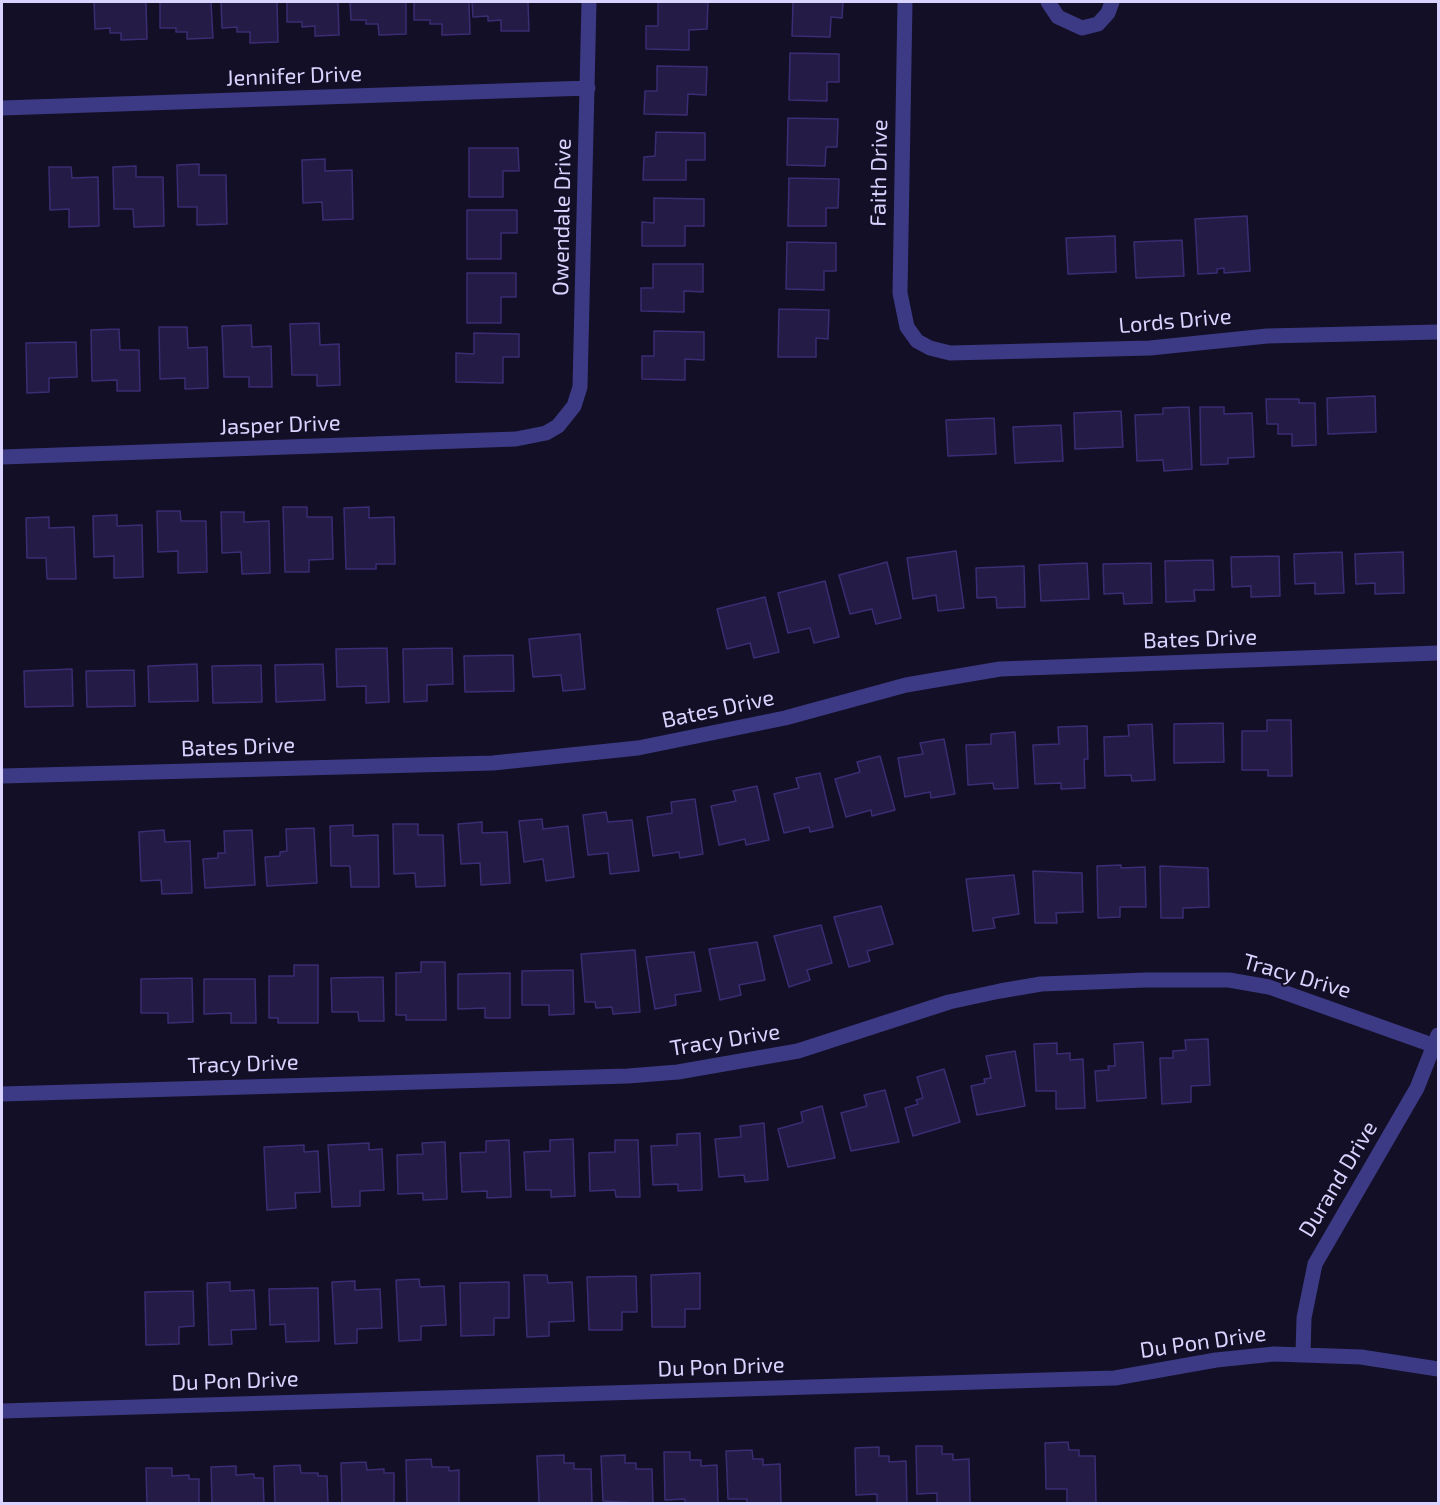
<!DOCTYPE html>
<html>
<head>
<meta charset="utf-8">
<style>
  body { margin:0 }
  #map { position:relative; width:1440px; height:1505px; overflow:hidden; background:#130f26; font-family:"Exo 2",sans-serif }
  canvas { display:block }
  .frame { position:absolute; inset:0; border:3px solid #d9d4ff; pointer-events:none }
</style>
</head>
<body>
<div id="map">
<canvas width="1440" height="1505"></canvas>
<div class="frame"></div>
</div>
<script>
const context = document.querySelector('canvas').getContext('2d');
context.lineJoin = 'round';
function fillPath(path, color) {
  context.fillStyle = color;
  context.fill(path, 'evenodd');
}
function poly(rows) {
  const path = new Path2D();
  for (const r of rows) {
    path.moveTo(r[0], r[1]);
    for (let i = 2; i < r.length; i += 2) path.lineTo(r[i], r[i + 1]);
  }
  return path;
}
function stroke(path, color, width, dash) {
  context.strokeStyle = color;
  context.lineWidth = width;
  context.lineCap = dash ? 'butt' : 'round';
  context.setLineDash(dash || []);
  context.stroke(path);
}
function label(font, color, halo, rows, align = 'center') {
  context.font = font + ' "Exo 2",sans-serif';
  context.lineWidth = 4.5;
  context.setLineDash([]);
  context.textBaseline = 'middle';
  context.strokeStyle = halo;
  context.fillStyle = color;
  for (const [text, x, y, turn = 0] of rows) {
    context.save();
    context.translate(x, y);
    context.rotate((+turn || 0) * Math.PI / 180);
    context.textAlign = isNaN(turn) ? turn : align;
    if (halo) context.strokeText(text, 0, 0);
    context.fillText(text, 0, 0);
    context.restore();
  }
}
const building = poly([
  [94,2,146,2,147,39,121,40,121,33,110,33,110,28,95,29,94,2],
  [160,2,211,2,213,38,187,39,187,32,176,32,176,28,160,28,160,2],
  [221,2,277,2,278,42,250,43,250,32,237,32,237,27,222,28,221,2],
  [287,2,338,2,339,35,315,36,315,26,302,27,302,22,287,22,287,2],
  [350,2,406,2,406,34,379,35,378,24,366,24,366,20,351,20,350,2],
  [414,2,469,2,470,34,442,35,442,24,430,24,430,20,414,20,414,2],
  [472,2,528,2,529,31,501,31,501,20,488,21,488,16,473,17,472,2],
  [658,2,708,2,707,29,689,30,689,50,646,49,646,26,658,26,658,2],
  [793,2,843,2,842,18,831,17,830,37,792,36,793,2],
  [790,53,839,54,839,82,827,82,827,101,789,100,790,53],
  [657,66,707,67,706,95,688,94,687,115,644,114,645,91,657,91,657,66],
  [788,118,838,119,837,147,826,147,825,166,787,165,788,118],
  [656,132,705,133,705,160,686,160,686,180,643,180,644,157,655,156,656,132],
  [469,148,518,148,519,171,503,171,503,197,469,197,469,148],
  [325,159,325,171,352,170,353,219,323,220,322,202,303,203,302,160,325,159],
  [199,164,199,175,226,175,227,224,197,225,197,207,178,207,177,165,199,164],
  [136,166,136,177,163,177,164,226,134,227,133,209,114,209,113,167,136,166],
  [49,167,71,167,72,178,98,177,99,226,69,227,69,209,50,210,49,167],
  [789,178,839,179,838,208,826,208,826,226,788,226,789,178],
  [654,198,704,199,704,226,685,226,685,246,642,246,642,222,654,223,654,198],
  [467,210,517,210,517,233,501,233,501,259,467,259,467,210],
  [1247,216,1250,271,1224,273,1224,268,1217,269,1217,273,1198,274,1195,219,1247,216],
  [1115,236,1116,272,1068,274,1066,238,1115,236],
  [1182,240,1184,276,1136,278,1134,242,1182,240],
  [787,242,836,243,836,271,824,271,824,290,786,289,787,242],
  [653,264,703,264,703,292,684,291,684,312,641,311,641,288,653,288,653,264],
  [467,273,516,273,516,297,501,297,501,323,467,323,467,273],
  [779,309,829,310,828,339,816,338,816,357,778,357,779,309],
  [319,323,320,345,339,344,340,385,317,386,317,375,292,375,290,324,319,323],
  [251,325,252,347,271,346,272,387,249,387,249,377,224,377,222,326,251,325],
  [159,327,187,327,188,348,207,347,208,388,185,389,185,378,160,379,159,327],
  [119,329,120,350,139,350,140,391,117,391,117,380,92,381,91,330,119,329],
  [654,331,704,332,704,360,685,359,685,380,642,379,642,356,654,356,654,331],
  [474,333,519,334,519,357,503,357,503,383,456,382,456,353,474,354,474,333],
  [76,342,77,377,49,378,49,392,27,393,26,343,76,342],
  [1375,396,1376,432,1328,434,1327,398,1375,396],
  [1266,399,1299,399,1299,403,1315,403,1316,445,1292,446,1292,434,1278,434,1278,424,1267,424,1266,399],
  [1189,407,1192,469,1164,471,1163,460,1137,461,1135,415,1163,414,1163,408,1189,407],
  [1200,407,1224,407,1224,414,1252,413,1254,457,1228,458,1228,464,1201,465,1200,407],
  [1121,411,1123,447,1075,449,1074,413,1121,411],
  [994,418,996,454,948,456,946,420,994,418],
  [1061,425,1063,461,1015,463,1013,427,1061,425],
  [283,507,307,507,307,517,332,517,333,559,309,560,309,572,285,572,283,507],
  [369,507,369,518,394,517,395,564,376,564,376,569,346,569,344,508,369,507],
  [157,511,180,511,181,521,206,521,207,572,178,573,178,551,158,552,157,511],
  [221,512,244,512,244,522,269,521,270,573,242,574,241,552,222,553,221,512],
  [117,515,117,526,142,525,143,577,114,578,114,556,94,557,93,516,117,515],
  [49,517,49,528,74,527,76,579,47,579,46,558,27,558,26,518,49,517],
  [956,551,964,608,938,611,936,595,913,599,907,558,956,551],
  [1342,552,1344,593,1315,594,1315,583,1295,584,1294,554,1342,552],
  [1403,552,1404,593,1375,594,1375,583,1356,584,1355,554,1403,552],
  [1279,556,1280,596,1251,597,1251,586,1232,587,1231,557,1279,556],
  [1213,560,1214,590,1194,590,1195,601,1166,602,1165,561,1213,560],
  [887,562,901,618,876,624,872,609,850,614,839,575,887,562],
  [1087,563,1089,599,1041,601,1039,565,1087,563],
  [1151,563,1152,603,1124,604,1123,593,1104,594,1103,564,1151,563],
  [1024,566,1025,607,997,608,996,597,977,598,976,568,1024,566],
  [825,581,839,637,814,643,810,628,788,633,778,593,825,581],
  [765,597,779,652,754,658,750,643,727,649,717,609,765,597],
  [580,634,585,689,563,691,561,675,533,677,529,639,580,634],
  [387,648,389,702,366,703,366,686,337,687,336,649,387,648],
  [452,648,453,684,427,685,427,701,404,702,403,649,452,648],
  [513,655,514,691,465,692,464,656,513,655],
  [197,664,198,701,149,702,148,666,197,664],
  [323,664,325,700,276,702,275,665,323,664],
  [261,665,262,702,213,703,212,666,261,665],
  [72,669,73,706,25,707,24,671,72,669],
  [134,670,135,706,87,707,86,671,134,670],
  [1267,720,1291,720,1292,776,1268,776,1268,770,1242,770,1242,731,1267,731,1267,720],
  [1223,723,1224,762,1174,763,1174,724,1223,723],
  [1152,724,1155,780,1132,781,1131,775,1105,776,1104,737,1129,736,1128,725,1152,724],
  [1087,726,1088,759,1084,759,1085,788,1061,789,1061,783,1035,784,1033,745,1059,744,1058,727,1087,726],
  [1015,732,1018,788,994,789,993,783,968,785,966,745,991,744,991,734,1015,732],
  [944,739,955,794,931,798,930,792,905,797,898,758,923,754,920,743,944,739],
  [880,756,895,810,872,816,871,810,846,817,835,779,860,772,857,762,880,756],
  [820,773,833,827,810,832,809,827,784,833,774,794,799,788,796,778,820,773],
  [757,786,769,840,746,845,745,839,719,845,711,806,736,801,733,791,757,786],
  [695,799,703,854,680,858,679,852,653,856,647,817,672,813,671,802,695,799],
  [606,812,608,822,632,820,639,871,610,874,608,853,588,855,583,815,606,812],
  [542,819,543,829,568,826,574,877,546,881,543,859,524,862,519,821,542,819],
  [482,822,482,833,507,832,510,883,481,885,480,863,461,864,458,824,482,822],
  [393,824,418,824,418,835,443,835,445,886,416,887,415,873,394,874,393,824],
  [353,825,353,836,378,835,379,887,351,887,350,866,331,866,330,826,353,825],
  [314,828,317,883,267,886,265,857,280,856,280,852,287,851,286,829,314,828],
  [164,830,165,842,190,841,192,893,162,894,161,880,141,881,139,832,164,830],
  [252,830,255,885,205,888,203,859,218,858,218,853,225,853,224,831,252,830],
  [1121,865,1121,868,1145,867,1146,907,1120,907,1120,917,1098,918,1097,866,1121,865],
  [1160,866,1208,868,1209,907,1183,908,1183,918,1161,918,1160,866],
  [1033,871,1082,873,1083,912,1056,913,1057,923,1035,923,1033,871],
  [1014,875,1019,914,993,918,995,928,973,931,966,879,1014,875],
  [881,906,893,944,867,951,870,961,849,967,834,917,881,906],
  [821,925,832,963,807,970,810,980,789,987,774,936,821,925],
  [757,942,765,980,739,985,741,995,720,1000,709,949,757,942],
  [635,950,640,1012,613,1014,612,1007,596,1008,595,1002,585,1002,581,954,635,950],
  [694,952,701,991,675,995,676,1005,655,1009,646,957,694,952],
  [421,962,445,962,446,1020,406,1020,406,1015,396,1015,396,973,421,972,421,962],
  [294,965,318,965,318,1023,278,1023,278,1018,269,1018,269,976,294,976,294,965],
  [573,970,574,1014,549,1015,549,1005,522,1005,522,971,573,970],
  [510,973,510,1018,485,1018,485,1008,458,1009,458,974,510,973],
  [383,977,384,1021,359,1021,358,1012,332,1012,331,978,383,977],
  [192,978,193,1022,168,1023,168,1013,141,1013,141,979,192,978],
  [204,979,255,979,256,1023,231,1023,231,1013,204,1014,204,979],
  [1208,1039,1210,1085,1191,1086,1191,1102,1162,1104,1160,1058,1173,1058,1173,1051,1186,1050,1185,1040,1208,1039],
  [1143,1042,1146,1098,1097,1101,1095,1071,1109,1070,1108,1066,1115,1066,1114,1044,1143,1042],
  [1057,1043,1057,1054,1070,1053,1070,1060,1083,1059,1085,1108,1056,1109,1056,1091,1036,1091,1034,1044,1057,1043],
  [1015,1051,1025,1106,977,1115,971,1086,985,1083,984,1079,991,1078,986,1056,1015,1051],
  [944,1069,960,1122,913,1136,905,1108,918,1104,916,1100,923,1098,917,1077,944,1069],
  [885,1090,899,1142,851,1151,841,1113,867,1106,864,1095,885,1090],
  [822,1106,835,1158,788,1167,778,1129,803,1122,801,1112,822,1106],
  [764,1123,768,1180,745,1182,744,1175,719,1177,715,1139,741,1137,740,1126,764,1123],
  [700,1133,702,1190,678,1191,678,1184,653,1185,651,1146,677,1145,677,1134,700,1133],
  [573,1139,575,1196,551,1197,551,1190,526,1190,524,1152,550,1151,550,1140,573,1139],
  [509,1140,511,1197,487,1198,487,1191,462,1192,460,1153,486,1152,486,1141,509,1140],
  [615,1140,638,1140,640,1197,616,1197,615,1190,590,1191,589,1153,615,1152,615,1140],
  [445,1142,447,1199,423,1200,423,1193,398,1194,397,1155,423,1154,422,1143,445,1142],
  [369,1143,369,1150,382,1149,384,1190,360,1191,360,1206,332,1207,328,1145,369,1143],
  [304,1145,304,1152,318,1151,320,1192,295,1193,296,1208,267,1210,264,1147,304,1145],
  [700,1273,700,1309,685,1309,685,1327,652,1327,651,1275,700,1273],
  [524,1275,547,1275,548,1283,572,1282,574,1321,549,1322,549,1336,527,1337,524,1275],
  [636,1276,637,1312,622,1312,622,1330,589,1330,587,1277,636,1276],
  [419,1279,420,1287,444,1286,446,1325,421,1326,421,1340,399,1341,396,1280,419,1279],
  [355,1281,355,1290,380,1289,382,1328,357,1329,357,1343,335,1344,332,1282,355,1281],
  [230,1282,230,1291,254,1290,256,1329,231,1330,232,1344,209,1345,207,1283,230,1282],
  [509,1282,509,1318,494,1318,494,1335,461,1336,460,1283,509,1282],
  [318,1288,319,1341,286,1342,285,1324,270,1325,269,1289,318,1288],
  [193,1291,194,1326,179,1327,179,1344,146,1345,145,1292,193,1291],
  [1068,1442,1069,1450,1079,1450,1079,1456,1095,1456,1096,1504,1067,1504,1067,1489,1046,1489,1045,1443,1068,1442],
  [916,1446,942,1446,942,1454,953,1454,953,1460,969,1459,970,1504,937,1504,937,1493,917,1494,916,1446],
  [879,1447,879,1456,889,1456,889,1462,906,1461,907,1504,877,1504,877,1494,856,1495,855,1448,879,1447],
  [752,1450,753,1459,763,1459,763,1465,780,1464,781,1504,747,1504,747,1499,728,1499,726,1451,752,1450],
  [664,1452,690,1452,690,1460,701,1460,701,1466,717,1465,718,1504,685,1504,685,1499,665,1500,664,1452],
  [564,1455,564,1463,574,1463,574,1469,591,1469,592,1504,539,1503,537,1456,564,1455],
  [625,1455,625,1463,636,1463,636,1469,652,1469,653,1504,603,1501,601,1456,625,1455],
  [431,1459,432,1467,449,1467,449,1471,459,1470,459,1504,407,1504,406,1460,431,1459],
  [366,1462,367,1470,384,1469,384,1473,394,1473,394,1504,342,1504,341,1463,366,1462],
  [300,1465,301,1473,318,1473,318,1476,327,1476,328,1504,275,1504,274,1466,300,1465],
  [236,1466,236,1475,254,1474,254,1478,263,1478,264,1504,212,1504,211,1467,236,1466],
  [146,1468,172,1468,172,1476,189,1475,189,1479,199,1479,199,1504,147,1504,146,1468]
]);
fillPath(building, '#241b47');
stroke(building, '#3b2d73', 1.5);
stroke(poly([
  [905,2,900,293,907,327,917,341,930,348,950,353,1150,348,1267,336,1438,332],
  [1048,2,1058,17,1082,28,1098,24,1108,13,1112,2],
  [2,108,588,88],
  [2,457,516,439,546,433,558,426,574,406,580,387,589,2],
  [2,776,493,763,638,748,785,718,906,685,1000,669,1438,653],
  [2,1094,628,1076,678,1072,798,1051,949,1002,1000,991,1041,984,1146,980,1229,980,1269,987,1435,1046],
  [1303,1354,1304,1318,1315,1264,1417,1088,1438,1035],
  [2,1411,1079,1379,1115,1378,1216,1360,1274,1354,1361,1357,1438,1369]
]), '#3d3a85', 15);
label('22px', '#d9d4ff', '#130f26', [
  ["Jennifer Drive",294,76,-2],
  ["Faith Drive",879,173,-89],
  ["Owendale Drive",562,217,-89],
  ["Lords Drive",1175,321,-5],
  ["Jasper Drive",280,425,-2],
  ["Bates Drive",1200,639,-2],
  ["Bates Drive",718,709,-12],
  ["Bates Drive",238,747,-2],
  ["Tracy Drive",1297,976,16],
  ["Tracy Drive",725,1040,-9],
  ["Tracy Drive",243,1064,-2],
  ["Durand Drive",1338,1179,-59],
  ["Du Pon Drive",1203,1342,-8],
  ["Du Pon Drive",721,1367,-2],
  ["Du Pon Drive",235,1381,-2]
]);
</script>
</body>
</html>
